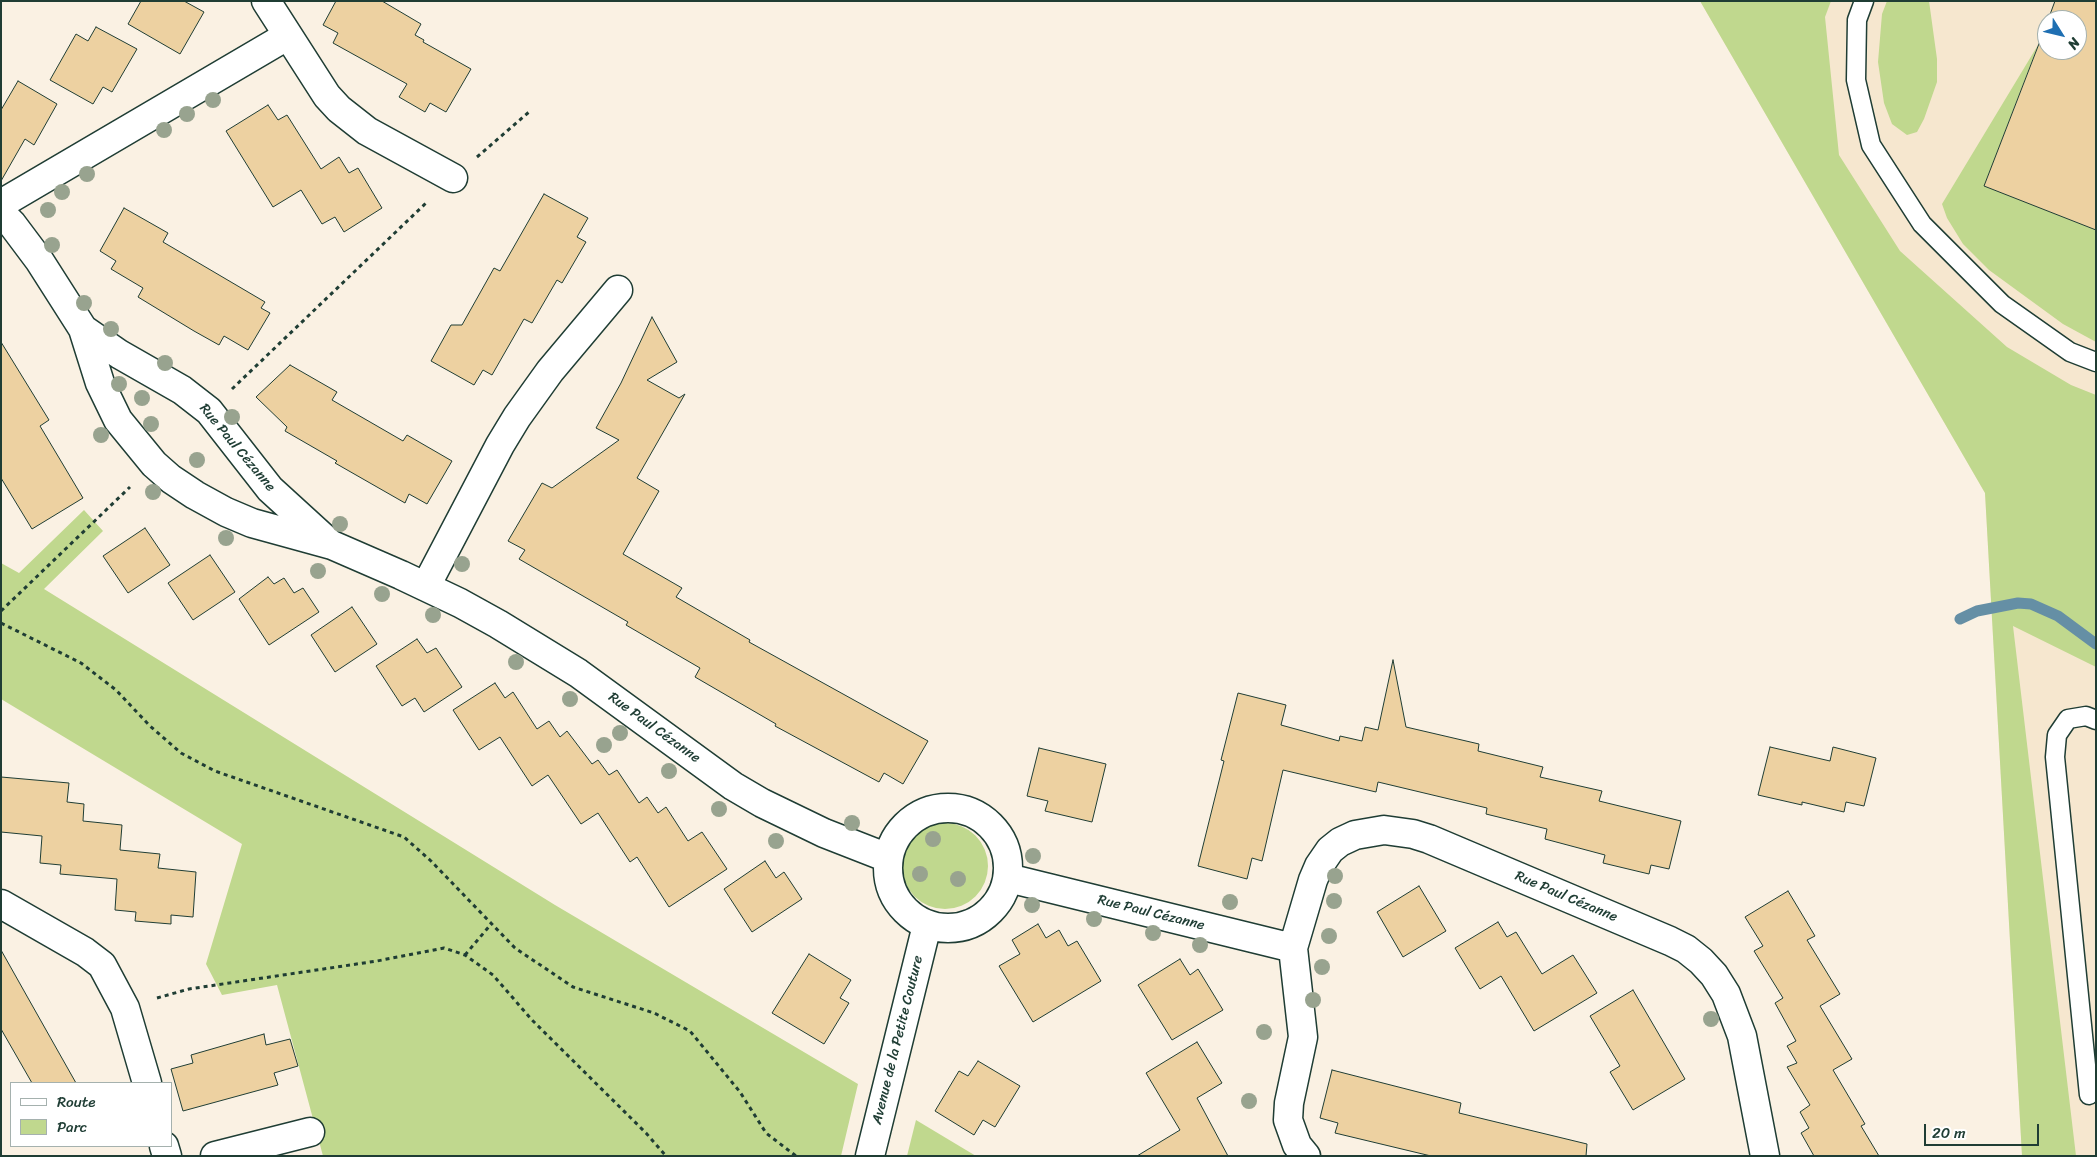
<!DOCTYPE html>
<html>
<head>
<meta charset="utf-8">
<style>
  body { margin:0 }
  #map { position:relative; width:2097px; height:1157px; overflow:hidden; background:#faf1e3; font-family:Sriracha,sans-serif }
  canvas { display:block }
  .frame { position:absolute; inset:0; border:2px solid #1f3d34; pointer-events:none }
  .legend { position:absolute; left:10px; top:1082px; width:162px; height:65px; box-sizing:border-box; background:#fff; border:1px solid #a5b1ae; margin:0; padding:6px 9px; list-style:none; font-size:15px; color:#1f3d34 }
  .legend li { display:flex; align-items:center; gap:10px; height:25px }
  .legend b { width:25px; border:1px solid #a5b1ae }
  .north { position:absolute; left:2037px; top:10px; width:50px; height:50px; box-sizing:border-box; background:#fff; border:1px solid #a5b1ae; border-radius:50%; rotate:126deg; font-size:14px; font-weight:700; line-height:20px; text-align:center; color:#1f3d34 }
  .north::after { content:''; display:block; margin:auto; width:18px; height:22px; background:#1f6fb2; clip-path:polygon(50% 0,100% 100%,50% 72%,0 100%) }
  .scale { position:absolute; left:1924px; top:1124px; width:115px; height:22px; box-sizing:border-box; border:2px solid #1f3d34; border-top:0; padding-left:6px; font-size:15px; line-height:18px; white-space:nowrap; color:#1f3d34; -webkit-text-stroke:4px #fff; paint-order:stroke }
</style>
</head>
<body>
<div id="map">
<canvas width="2097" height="1157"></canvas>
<div class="frame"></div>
<ul class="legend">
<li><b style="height:6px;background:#fff"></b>Route</li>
<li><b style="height:14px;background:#c0d88e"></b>Parc</li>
</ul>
<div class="north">N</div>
<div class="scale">20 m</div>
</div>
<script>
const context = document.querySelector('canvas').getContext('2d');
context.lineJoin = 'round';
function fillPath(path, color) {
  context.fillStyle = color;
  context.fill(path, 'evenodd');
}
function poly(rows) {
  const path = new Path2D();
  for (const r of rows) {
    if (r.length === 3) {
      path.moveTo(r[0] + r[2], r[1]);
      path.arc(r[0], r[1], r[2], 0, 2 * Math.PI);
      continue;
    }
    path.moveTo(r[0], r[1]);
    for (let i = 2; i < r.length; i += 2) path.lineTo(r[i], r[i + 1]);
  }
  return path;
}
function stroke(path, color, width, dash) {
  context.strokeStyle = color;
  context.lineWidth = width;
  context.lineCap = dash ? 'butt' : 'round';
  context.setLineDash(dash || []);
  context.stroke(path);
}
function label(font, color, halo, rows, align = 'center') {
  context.font = font + ' Sriracha,sans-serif';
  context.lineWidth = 4;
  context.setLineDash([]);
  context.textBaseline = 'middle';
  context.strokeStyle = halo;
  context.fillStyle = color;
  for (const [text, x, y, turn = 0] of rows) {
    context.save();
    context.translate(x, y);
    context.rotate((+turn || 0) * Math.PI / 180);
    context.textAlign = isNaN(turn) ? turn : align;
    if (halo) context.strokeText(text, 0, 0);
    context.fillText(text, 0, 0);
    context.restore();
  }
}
fillPath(poly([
  [1700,1,2096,1,2096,1156,2022,1156,1985,493],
  [2047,20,2077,20,2077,50,2047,50]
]), '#f6e7cf');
fillPath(poly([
  [1700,1,1831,1,1825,17,1839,155,1900,251,2007,347,2071,385,2096,395,2096,667,2013,626,2076,1156,2022,1156,1985,493],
  [1887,1,1929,1,1937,59,1937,82,1924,119,1917,132,1907,135,1892,124,1884,103,1878,62,1882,14],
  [2038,45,1984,186,2096,230,2096,342,2063,324,1989,270,1963,244,1947,218,1942,204],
  [84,510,103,531,44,589,555,905,858,1084,841,1156,323,1156,277,985,222,995,206,964,242,844,1,699,1,563,19,573],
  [945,866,43],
  [916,1120,976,1156,907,1156]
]), '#c0d88e');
stroke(poly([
  [1960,619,1977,611,2018,603,2031,604,2058,616,2096,644]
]), '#658fa5', 11);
const building = poly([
  [141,1,184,1,204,12,180,54,128,24,141,1],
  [336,1,382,1,421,24,415,35,424,40,423,42,471,69,446,112,430,103,425,112,399,97,407,84,333,43,338,33,323,25,336,1],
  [2055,1,2096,1,2096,230,1984,186,2047,23,2047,50,2077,50,2077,20,2048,20,2055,1],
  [96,27,137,49,112,92,103,87,93,104,50,80,76,34,88,41,96,27],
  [18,81,57,104,34,145,25,139,1,181,1,110,18,81],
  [268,105,278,120,287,115,321,169,339,157,349,173,358,168,382,208,344,232,335,217,322,224,301,190,273,207,226,131,268,105],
  [544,194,588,218,577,237,586,242,562,283,557,280,532,323,524,319,492,375,483,370,474,385,431,361,451,325,462,325,494,268,500,271,544,194],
  [124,208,168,233,163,242,265,302,261,308,270,313,248,350,224,336,219,345,194,331,138,297,143,288,111,269,116,261,100,251,124,208],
  [652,317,677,362,647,380,679,398,685,394,637,478,659,491,623,554,682,588,676,597,750,640,749,642,928,741,903,784,884,773,879,782,775,726,776,724,695,677,700,668,626,625,628,622,519,559,525,550,508,541,542,483,552,488,619,440,596,428,621,383,652,317],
  [1,342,49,420,40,426,83,498,32,529,1,478,1,342],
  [290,365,337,392,332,400,403,441,407,435,452,461,427,504,409,494,405,503,335,463,337,461,285,431,287,427,256,397,290,365],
  [145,528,170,565,128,593,103,556,145,528],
  [210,555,235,592,193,620,168,583,210,555],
  [268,577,274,584,284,578,294,593,303,588,319,612,269,645,239,599,268,577],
  [352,607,377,644,335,672,311,635,352,607],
  [417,639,427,653,436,648,462,687,424,712,415,698,402,706,376,666,417,639],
  [1393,660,1406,727,1479,744,1478,751,1543,767,1540,777,1602,791,1599,801,1681,821,1669,869,1651,865,1649,874,1603,863,1605,855,1545,839,1547,829,1486,814,1487,808,1378,782,1376,792,1283,770,1262,861,1252,858,1247,879,1198,866,1224,761,1221,760,1238,693,1286,705,1281,725,1339,741,1340,736,1362,741,1365,727,1378,730,1393,660],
  [495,683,505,698,513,692,537,729,549,721,560,737,567,731,592,764,598,760,609,775,617,770,639,803,647,797,658,813,666,807,688,841,702,832,727,869,669,907,637,857,630,862,598,813,581,824,548,775,532,786,500,737,479,750,453,710,495,683],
  [1770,747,1830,761,1833,747,1876,758,1864,806,1846,802,1844,812,1802,802,1802,805,1758,795,1770,747],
  [1039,748,1106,764,1092,822,1045,811,1048,801,1027,796,1039,748],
  [1,777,69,783,67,802,84,804,83,821,122,825,120,850,160,854,158,868,196,872,193,917,171,915,171,924,135,921,136,912,115,910,117,879,60,874,61,865,40,863,42,836,1,832,1,777],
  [765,861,776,878,784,872,802,899,752,932,724,889,765,861],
  [1419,886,1446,931,1403,957,1377,912,1419,886],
  [1788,891,1815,936,1807,940,1840,994,1820,1006,1852,1059,1833,1070,1865,1124,1861,1126,1879,1156,1814,1156,1801,1133,1809,1128,1800,1112,1810,1105,1787,1067,1797,1063,1787,1046,1796,1041,1775,1003,1783,998,1754,951,1763,946,1745,917,1788,891],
  [1498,922,1507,937,1516,932,1542,974,1573,955,1597,993,1534,1031,1501,976,1480,989,1455,948,1498,922],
  [1038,924,1046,938,1059,930,1068,946,1077,941,1101,981,1033,1022,999,966,1020,954,1012,940,1038,924],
  [1,950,28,998,76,1083,32,1083,1,1029,1,950],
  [809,954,851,980,840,998,849,1003,824,1044,772,1013,809,954],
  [1180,959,1190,975,1198,969,1223,1010,1172,1040,1138,985,1180,959],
  [1633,990,1685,1079,1633,1110,1610,1072,1620,1066,1590,1016,1633,990],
  [264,1034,266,1045,290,1039,298,1066,274,1073,278,1085,183,1111,171,1069,193,1063,191,1055,264,1034],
  [1197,1042,1222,1083,1197,1098,1228,1156,1137,1156,1180,1130,1146,1073,1197,1042],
  [978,1061,1020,1086,995,1127,983,1120,974,1135,935,1111,959,1071,968,1076,978,1061],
  [1332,1070,1461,1103,1459,1113,1587,1144,1586,1156,1431,1156,1335,1133,1338,1123,1320,1118,1332,1070]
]);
fillPath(building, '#edd1a1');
stroke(building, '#1f3d34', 1);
const lane = poly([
  [1864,1,1857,20,1856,80,1871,145,1922,224,2002,304,2070,352,2096,362],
  [2089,1095,2055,757,2057,735,2068,719,2086,716,2096,720]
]);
const street = poly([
  [266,1,327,96,339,109,367,131,453,178],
  [1,204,287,36],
  [1,213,12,224,39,260,83,329,100,383,118,420,154,464,171,479,195,495,226,512,252,523,332,545,401,575,460,603,498,624,578,673,733,786,762,803,824,833,888,858],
  [83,329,119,354,182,390,209,411,270,489,327,541],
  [426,586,500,445,517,417,550,371,618,290],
  [948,868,60],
  [1008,878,1293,948],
  [1,904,85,952,102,965,125,1008,147,1083],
  [164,1146,167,1156],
  [215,1156,310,1132],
  [870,1156,927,925],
  [1306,1156,1297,1145,1288,1120,1289,1103,1303,1037,1293,948,1313,880,1319,866,1330,850,1340,842,1355,835,1384,830,1413,834,1429,839,1670,941,1686,949,1701,961,1714,975,1726,994,1742,1036,1765,1156]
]);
stroke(lane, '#1f3d34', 21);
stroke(street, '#1f3d34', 31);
stroke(poly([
  [477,157,529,112],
  [232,389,426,203],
  [1,611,130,487],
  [1,623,81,663,116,690,150,726,181,753,215,771,404,837,431,861,515,948,573,987,654,1013,690,1031,740,1092,766,1133,796,1156],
  [465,955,492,923],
  [157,998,189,989,377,961,444,948,465,955,493,975,532,1020,646,1133,666,1156]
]), '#1f3d34', 3, [4, 4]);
stroke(lane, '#fff', 18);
stroke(street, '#fff', 28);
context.fillStyle = '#98a38f';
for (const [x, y] of [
  [213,100],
  [187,114],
  [164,130],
  [87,174],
  [62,192],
  [48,210],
  [52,245],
  [84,303],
  [111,329],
  [165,363],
  [119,384],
  [142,398],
  [232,417],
  [151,424],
  [101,435],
  [197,460],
  [153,492],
  [340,524],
  [226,538],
  [462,564],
  [318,571],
  [382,594],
  [433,615],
  [516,662],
  [570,699],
  [620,733],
  [604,745],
  [669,771],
  [719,809],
  [852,823],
  [933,839],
  [776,841],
  [1033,856],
  [920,874],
  [1335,876],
  [958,879],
  [1334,901],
  [1230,902],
  [1032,905],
  [1094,919],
  [1153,933],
  [1329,936],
  [1200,945],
  [1322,967],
  [1313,1000],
  [1711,1019],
  [1264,1032],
  [1249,1101]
]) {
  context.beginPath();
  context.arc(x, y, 8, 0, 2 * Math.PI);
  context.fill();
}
label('14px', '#1f3d34', '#fff', [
  ["Rue Paul Cézanne",237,448,50],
  ["Rue Paul Cézanne",654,728,36],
  ["Rue Paul Cézanne",1566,897,23],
  ["Rue Paul Cézanne",1151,913,14],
  ["Avenue de la Petite Couture",898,1040,-76]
]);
</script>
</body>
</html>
